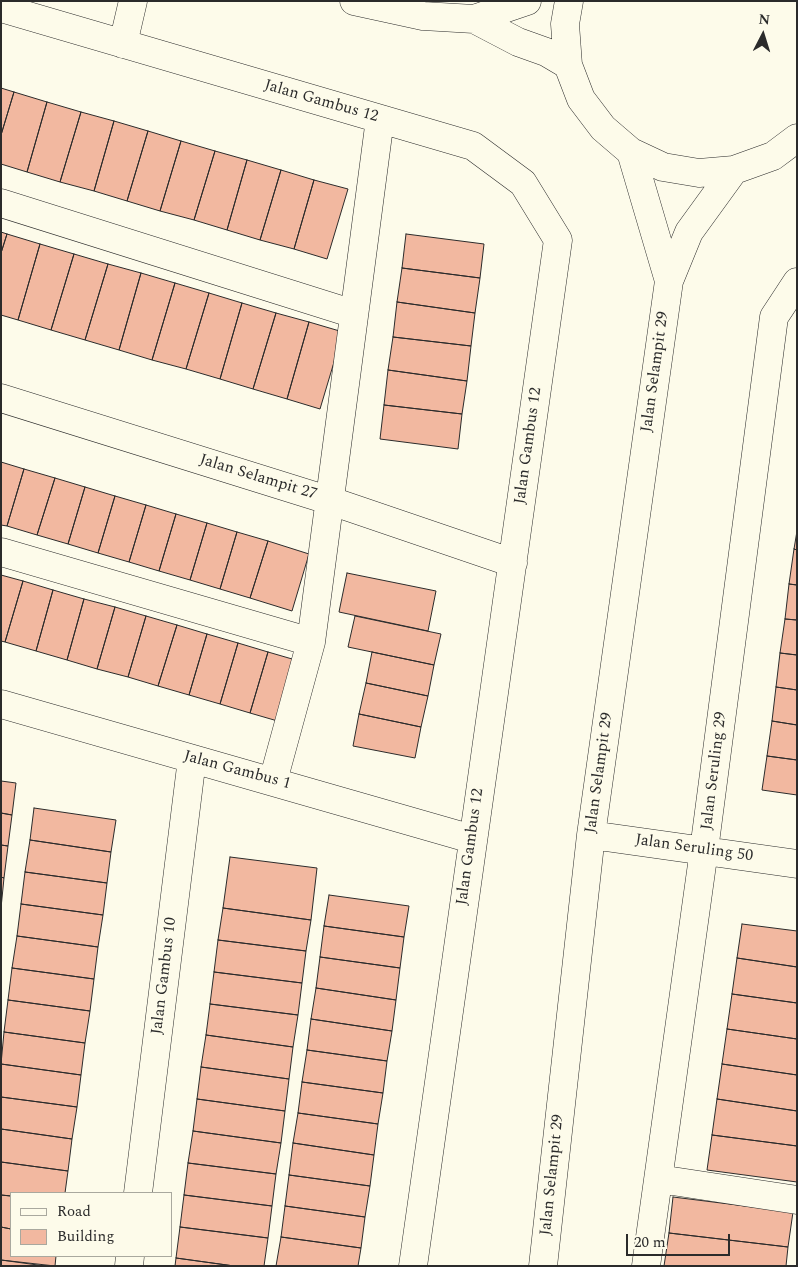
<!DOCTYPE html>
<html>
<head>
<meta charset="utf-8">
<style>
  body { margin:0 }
  #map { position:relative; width:798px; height:1267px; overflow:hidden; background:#fdfbea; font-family:Spectral,serif }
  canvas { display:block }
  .frame { position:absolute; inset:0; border:2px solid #2b2b2b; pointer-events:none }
  .legend { position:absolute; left:10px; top:1192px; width:162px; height:65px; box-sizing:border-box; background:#fdfbea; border:1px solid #a9a89e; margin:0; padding:6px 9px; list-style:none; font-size:15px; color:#2b2b2b }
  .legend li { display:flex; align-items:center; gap:10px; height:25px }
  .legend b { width:25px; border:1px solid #a9a89e }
  .north { position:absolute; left:738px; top:10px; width:50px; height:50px; -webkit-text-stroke:4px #fdfbea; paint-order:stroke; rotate:5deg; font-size:14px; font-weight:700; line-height:20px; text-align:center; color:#2b2b2b }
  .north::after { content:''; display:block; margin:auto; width:18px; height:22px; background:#2b2b2b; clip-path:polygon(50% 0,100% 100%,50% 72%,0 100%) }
  .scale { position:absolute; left:626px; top:1234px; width:104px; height:22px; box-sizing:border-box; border:2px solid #2b2b2b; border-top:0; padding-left:6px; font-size:15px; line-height:18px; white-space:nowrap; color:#2b2b2b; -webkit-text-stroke:4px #fdfbea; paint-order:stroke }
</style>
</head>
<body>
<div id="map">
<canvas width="798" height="1267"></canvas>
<div class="frame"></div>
<ul class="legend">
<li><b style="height:6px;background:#fdfbea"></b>Road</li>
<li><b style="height:14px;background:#f2b8a0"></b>Building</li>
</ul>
<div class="north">N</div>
<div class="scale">20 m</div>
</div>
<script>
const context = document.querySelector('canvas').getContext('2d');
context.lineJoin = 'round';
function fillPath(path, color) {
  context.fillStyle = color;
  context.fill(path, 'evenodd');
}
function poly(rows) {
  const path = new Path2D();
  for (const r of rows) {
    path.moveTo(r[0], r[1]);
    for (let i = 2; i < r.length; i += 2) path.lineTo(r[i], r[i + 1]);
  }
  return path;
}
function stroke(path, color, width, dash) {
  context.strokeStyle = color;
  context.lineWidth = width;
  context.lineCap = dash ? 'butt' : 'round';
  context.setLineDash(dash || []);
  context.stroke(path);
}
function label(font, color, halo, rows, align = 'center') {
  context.font = font + ' Spectral,serif';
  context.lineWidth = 4;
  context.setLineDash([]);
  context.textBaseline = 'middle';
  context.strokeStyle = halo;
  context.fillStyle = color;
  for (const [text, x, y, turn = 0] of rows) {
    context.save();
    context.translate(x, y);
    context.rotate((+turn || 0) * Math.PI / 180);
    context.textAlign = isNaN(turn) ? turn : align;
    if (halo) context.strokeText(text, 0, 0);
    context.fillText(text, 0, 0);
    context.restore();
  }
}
const building = poly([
  [1,88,14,92,1,135,1,88],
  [14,92,47,102,27,172,1,164,1,135,14,92],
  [47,102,81,112,60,182,27,172,47,102],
  [81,112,114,121,94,191,60,182,81,112],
  [114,121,148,131,127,201,94,191,114,121],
  [148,131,181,141,160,211,127,201,148,131],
  [181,141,215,151,194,220,160,211,181,141],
  [215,151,247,160,227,230,194,220,215,151],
  [247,160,281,170,260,240,227,230,247,160],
  [281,170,314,180,294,249,260,240,281,170],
  [314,180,348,189,327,259,294,249,314,180],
  [1,232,7,234,1,253,1,232],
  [7,234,40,244,18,320,1,315,1,253,7,234],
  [406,234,484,244,480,278,402,268,406,234],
  [40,244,74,254,51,330,18,320,40,244],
  [74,254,108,264,85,340,51,330,74,254],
  [108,264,141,273,119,350,85,340,108,264],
  [402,268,480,278,475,313,397,302,402,268],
  [141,273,175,283,152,360,119,350,141,273],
  [175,283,209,293,186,369,152,360,175,283],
  [209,293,242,303,220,379,186,369,209,293],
  [397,302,475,313,471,346,393,337,397,302],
  [242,303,276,313,253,389,220,379,242,303],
  [276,313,309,322,287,399,253,389,276,313],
  [309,322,343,332,320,409,287,399,309,322],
  [393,337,471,346,467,381,388,370,393,337],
  [388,370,467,381,462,414,384,405,388,370],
  [384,405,462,414,458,449,380,439,384,405],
  [1,462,24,469,7,526,1,525,1,462],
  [24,469,55,478,37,535,7,526,24,469],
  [55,478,85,487,68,544,37,535,55,478],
  [85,487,115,496,98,553,68,544,85,487],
  [115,496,146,505,129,562,98,553,115,496],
  [146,505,176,514,159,571,129,562,146,505],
  [176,514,207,523,190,580,159,571,176,514],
  [207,523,237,532,220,589,190,580,207,523],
  [797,531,797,550,794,549,797,531],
  [237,532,268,541,250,598,220,589,237,532],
  [268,541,309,554,292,611,250,598,268,541],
  [794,549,797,550,797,585,789,584,794,549],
  [347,573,436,591,428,631,339,612,347,573],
  [1,575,23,581,5,642,1,641,1,575],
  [23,581,53,590,36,651,5,642,23,581],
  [789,584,797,585,797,620,785,619,789,584],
  [53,590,84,599,67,660,36,651,53,590],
  [84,599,115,607,97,669,67,660,84,599],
  [115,607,146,616,128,677,97,669,115,607],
  [146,616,177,625,158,686,128,677,146,616],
  [355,616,441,634,434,665,348,647,355,616],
  [785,619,797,620,797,655,780,653,785,619],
  [177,625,207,634,189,695,158,686,177,625],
  [207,634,238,643,220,704,189,695,207,634],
  [238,643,268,652,250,713,220,704,238,643],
  [268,652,299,661,281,722,250,713,268,652],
  [372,652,434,665,428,696,366,683,372,652],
  [780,653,797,655,797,690,776,687,780,653],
  [366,683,428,696,421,727,359,714,366,683],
  [776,687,797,690,797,725,772,721,776,687],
  [359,714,421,727,415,758,353,746,359,714],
  [772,721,797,725,797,760,767,756,772,721],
  [767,756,797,760,797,795,762,790,767,756],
  [1,781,16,783,12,815,1,813,1,781],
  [34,808,116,820,111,852,30,840,34,808],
  [1,813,12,815,8,846,1,845,1,813],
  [30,840,111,852,107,883,25,872,30,840],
  [1,845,8,846,4,878,1,877,1,845],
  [230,857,317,868,311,920,223,908,230,857],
  [25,872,107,883,103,915,21,904,25,872],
  [1,877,4,878,1,908,1,877],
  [329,895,409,906,404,937,324,926,329,895],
  [21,904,103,915,98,947,17,936,21,904],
  [223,908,311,920,306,951,218,940,223,908],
  [742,924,797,931,797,967,737,958,742,924],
  [324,926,404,937,400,968,320,957,324,926],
  [17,936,98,947,94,979,12,968,17,936],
  [218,940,306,951,302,983,214,972,218,940],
  [320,957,400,968,396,1000,316,988,320,957],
  [737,958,797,967,797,1003,732,994,737,958],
  [12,968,94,979,90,1011,8,1000,12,968],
  [214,972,302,983,298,1015,210,1004,214,972],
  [316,988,396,1000,392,1031,311,1019,316,988],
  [732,994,797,1003,797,1039,727,1029,732,994],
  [8,1000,90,1011,85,1043,4,1032,8,1000],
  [210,1004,298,1015,293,1047,206,1035,210,1004],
  [311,1019,392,1031,387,1061,307,1050,311,1019],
  [727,1029,797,1039,797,1075,722,1064,727,1029],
  [4,1032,85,1043,81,1075,1,1064,4,1032],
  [206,1035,293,1047,289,1079,201,1067,206,1035],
  [307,1050,387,1061,383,1093,302,1082,307,1050],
  [1,1064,81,1075,77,1107,1,1097,1,1064],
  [722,1064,797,1075,797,1111,717,1099,722,1064],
  [201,1067,289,1079,285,1111,197,1099,201,1067],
  [302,1082,383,1093,378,1124,298,1113,302,1082],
  [1,1097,77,1107,72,1139,1,1129,1,1097],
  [197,1099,285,1111,281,1143,193,1131,197,1099],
  [717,1099,797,1111,797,1146,712,1135,717,1099],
  [298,1113,378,1124,374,1155,293,1143,298,1113],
  [1,1129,72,1139,68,1171,1,1162,1,1129],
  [193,1131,281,1143,276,1174,188,1163,193,1131],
  [712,1135,797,1146,797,1182,707,1170,712,1135],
  [293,1143,374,1155,370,1186,289,1175,293,1143],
  [1,1162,68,1171,65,1193,11,1193,11,1196,1,1195,1,1162],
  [188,1163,276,1174,272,1206,184,1195,188,1163],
  [289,1175,370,1186,365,1217,285,1206,289,1175],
  [1,1195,11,1196,11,1229,1,1227,1,1195],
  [184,1195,272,1206,268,1238,180,1227,184,1195],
  [673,1197,793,1212,788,1247,669,1233,673,1197],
  [285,1206,365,1217,361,1248,281,1237,285,1206],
  [1,1227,11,1229,11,1256,56,1256,55,1266,1,1260,1,1227],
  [180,1227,268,1238,264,1266,234,1266,176,1258,180,1227],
  [669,1233,788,1247,786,1266,664,1266,669,1233],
  [281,1237,361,1248,358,1266,276,1266,281,1237],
  [176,1258,234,1266,175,1266,176,1258],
  [1,1260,45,1266,1,1266,1,1260]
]);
fillPath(building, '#f2b8a0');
stroke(building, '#2b2b2b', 1);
const minor = poly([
  [354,1,423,16,474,19,527,1],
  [569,1,565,24,568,65,581,99,603,128,631,152,663,167,699,173,734,170,773,156,797,138],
  [1,8,473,146,523,183,558,240,413,1266],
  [474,19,518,42,546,52,568,65],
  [123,44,133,1],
  [631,152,669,281],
  [1,203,354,314],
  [1,398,331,501,513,563],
  [1,552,311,642],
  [1,704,472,839],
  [273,781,311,642,380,119],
  [591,835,797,864],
  [659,1179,797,1200],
  [138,1193,192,759],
  [129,1266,130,1256],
  [543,1266,591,835,669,281,689,232,734,170],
  [646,1266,704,850,774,317,797,282]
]);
stroke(minor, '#2b2b2b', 29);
stroke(minor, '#fdfbea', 28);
label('16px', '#2b2b2b', '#fdfbea', [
  ["Jalan Gambus 12",321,102,16],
  ["Jalan Selampit 29",656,372,-82],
  ["Jalan Gambus 12",529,446,-82],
  ["Jalan Selampit 27",258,478,17],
  ["Jalan Gambus 1",237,771,15],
  ["Jalan Seruling 29",715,771,-83],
  ["Jalan Selampit 29",600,773,-82],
  ["Jalan Gambus 12",471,847,-82],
  ["Jalan Seruling 50",694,849,8],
  ["Jalan Gambus 10",165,976,-83],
  ["Jalan Selampit 29",553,1175,-84]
]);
</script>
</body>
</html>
